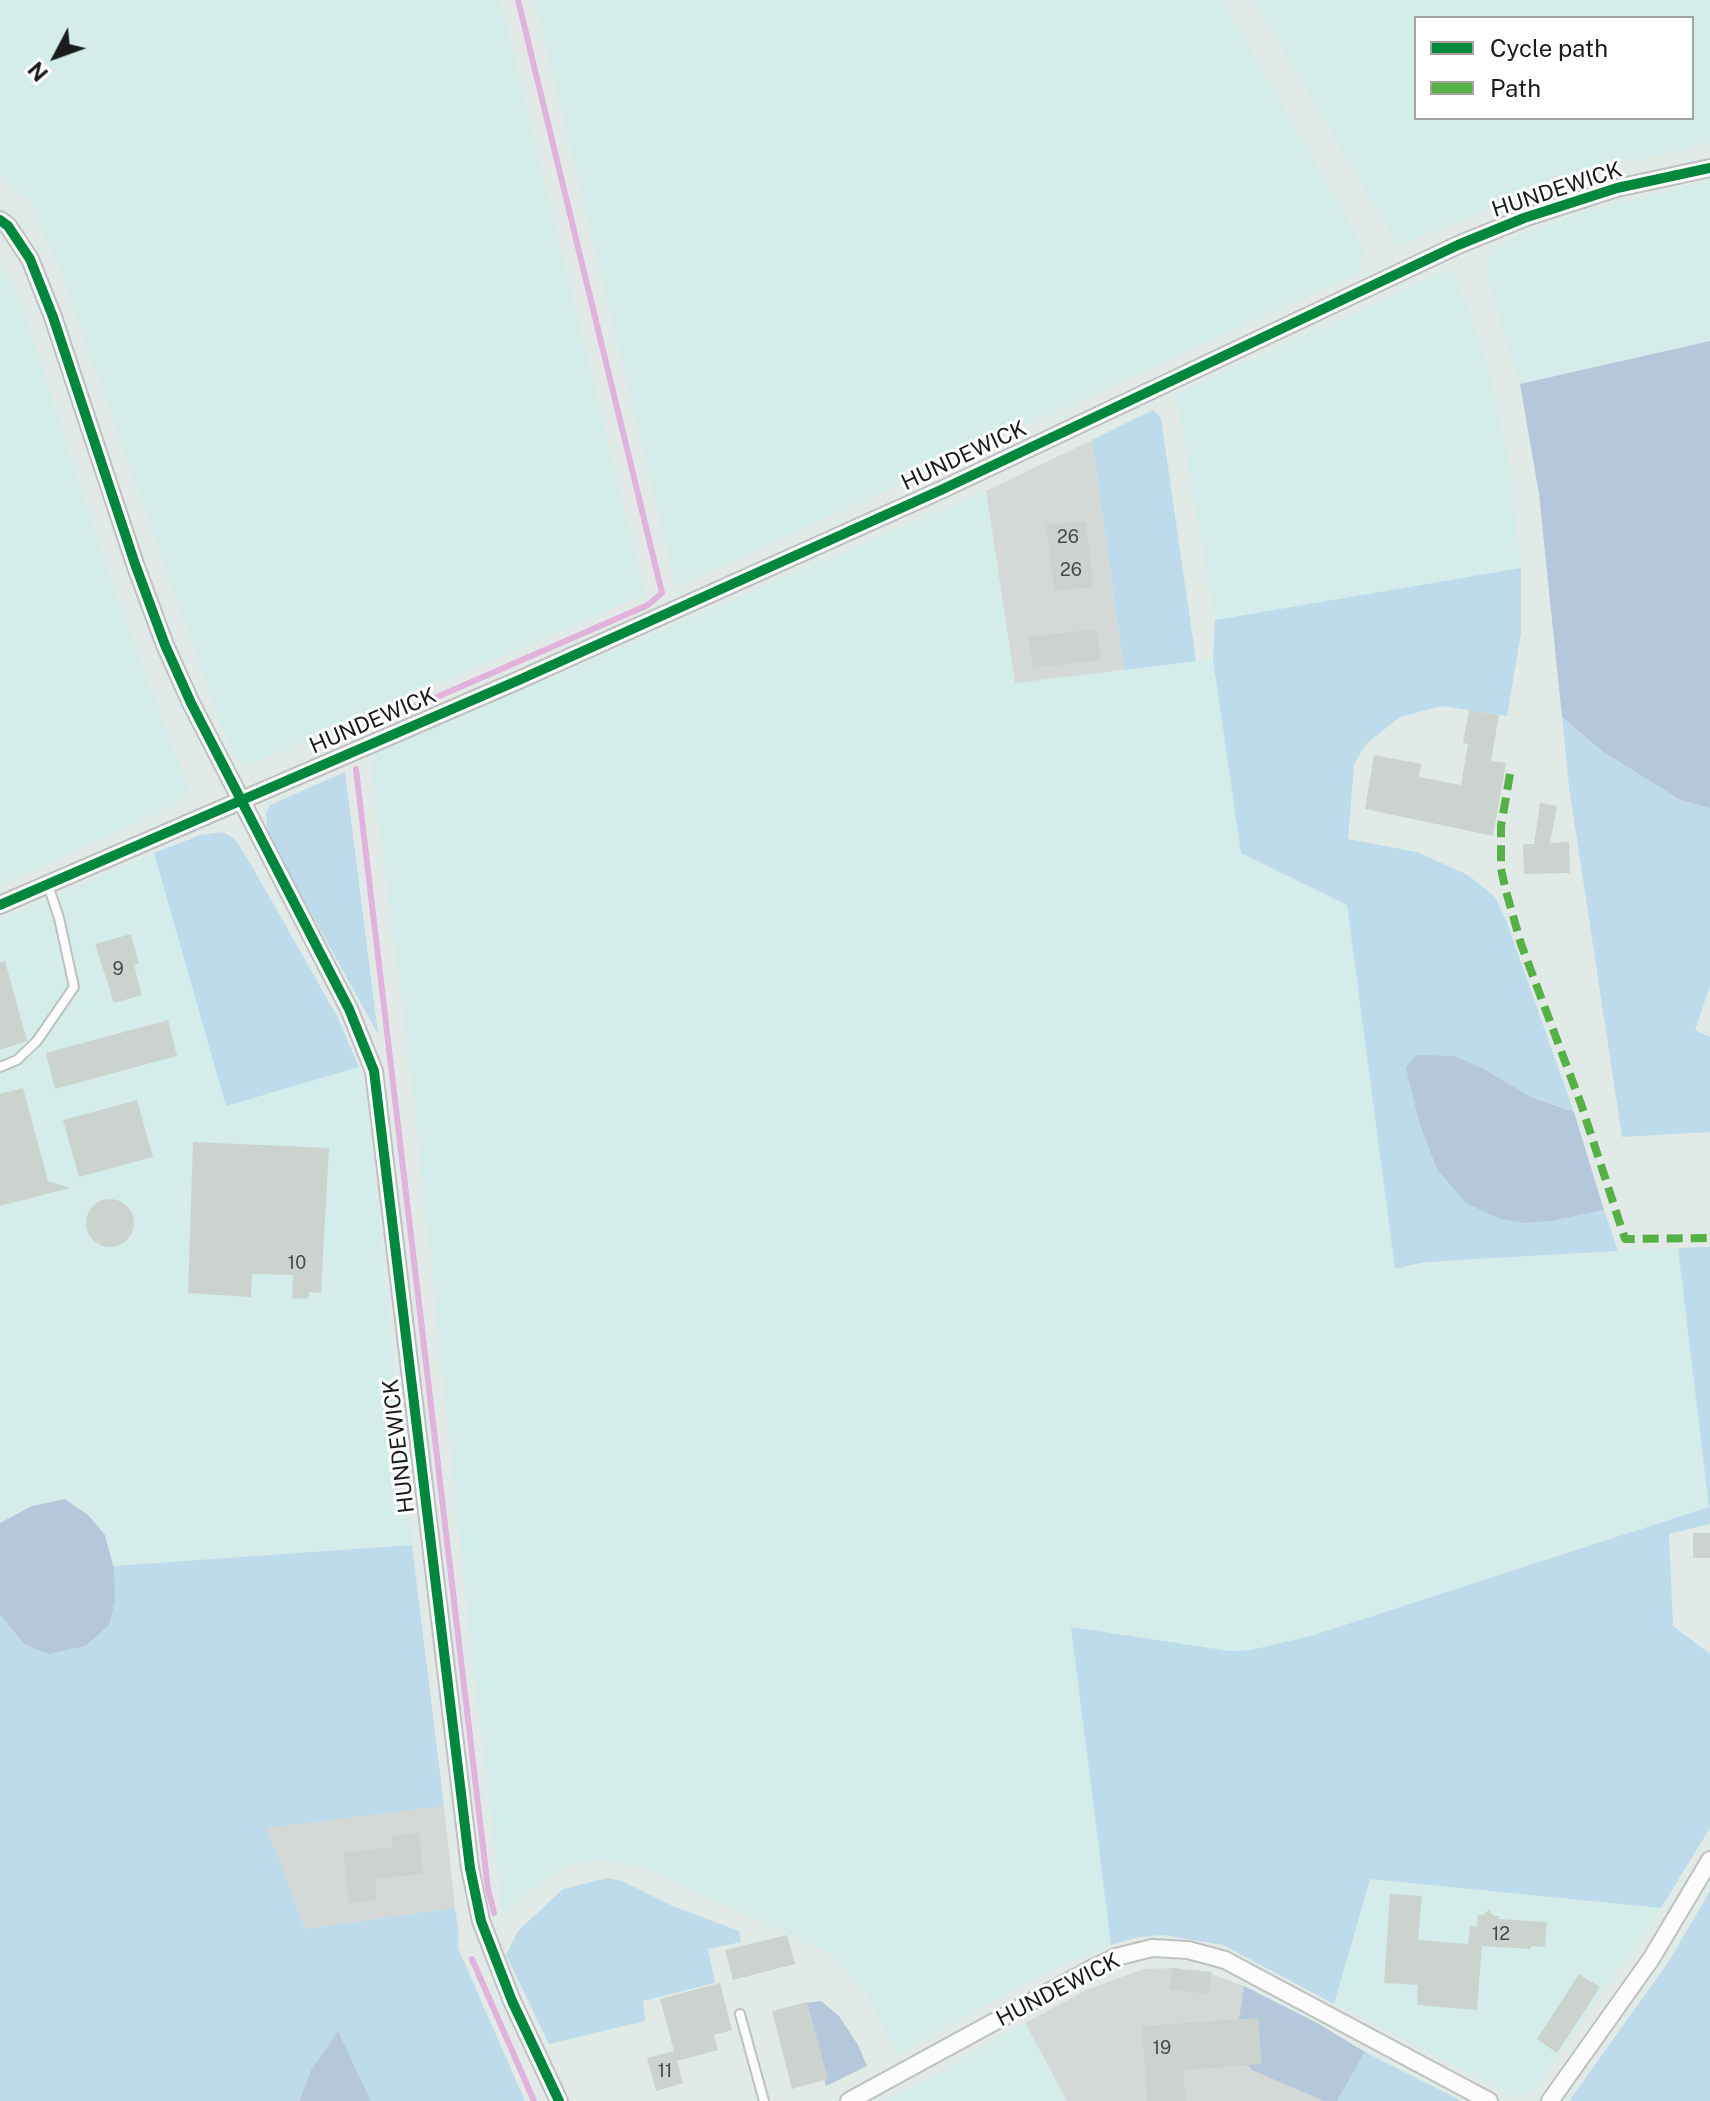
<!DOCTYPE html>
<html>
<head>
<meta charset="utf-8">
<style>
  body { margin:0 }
  #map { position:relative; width:1710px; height:2101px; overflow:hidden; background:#e2eae7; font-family:"Public Sans",sans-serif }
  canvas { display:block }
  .legend { position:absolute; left:1414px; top:16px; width:280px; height:104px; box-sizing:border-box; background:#fff; border:2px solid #a4a4a4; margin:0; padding:10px 14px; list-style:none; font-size:24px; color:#1b1b1b }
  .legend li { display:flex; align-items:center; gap:16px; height:40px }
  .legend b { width:40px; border:2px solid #a4a4a4 }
  .north { position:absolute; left:16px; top:16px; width:80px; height:80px; -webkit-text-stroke:6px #fff; paint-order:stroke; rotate:229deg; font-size:22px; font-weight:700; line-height:32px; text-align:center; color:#1b1b1b }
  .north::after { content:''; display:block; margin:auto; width:28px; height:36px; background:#1b1b1b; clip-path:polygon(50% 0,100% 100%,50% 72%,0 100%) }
</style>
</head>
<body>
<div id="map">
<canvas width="1710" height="2101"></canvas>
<ul class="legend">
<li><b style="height:10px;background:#00873e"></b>Cycle path</li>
<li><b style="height:10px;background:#55b145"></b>Path</li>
</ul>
<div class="north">N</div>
</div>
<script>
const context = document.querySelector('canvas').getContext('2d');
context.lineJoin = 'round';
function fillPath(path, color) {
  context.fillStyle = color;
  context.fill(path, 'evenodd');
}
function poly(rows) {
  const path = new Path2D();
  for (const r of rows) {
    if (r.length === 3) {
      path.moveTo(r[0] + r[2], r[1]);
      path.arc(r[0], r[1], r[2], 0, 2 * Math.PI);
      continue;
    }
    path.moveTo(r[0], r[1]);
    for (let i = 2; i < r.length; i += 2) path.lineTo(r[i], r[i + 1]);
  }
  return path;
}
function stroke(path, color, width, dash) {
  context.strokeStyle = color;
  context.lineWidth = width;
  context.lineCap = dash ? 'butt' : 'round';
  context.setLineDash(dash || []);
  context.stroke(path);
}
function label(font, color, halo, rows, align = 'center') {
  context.font = font + ' "Public Sans",sans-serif';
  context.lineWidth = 6;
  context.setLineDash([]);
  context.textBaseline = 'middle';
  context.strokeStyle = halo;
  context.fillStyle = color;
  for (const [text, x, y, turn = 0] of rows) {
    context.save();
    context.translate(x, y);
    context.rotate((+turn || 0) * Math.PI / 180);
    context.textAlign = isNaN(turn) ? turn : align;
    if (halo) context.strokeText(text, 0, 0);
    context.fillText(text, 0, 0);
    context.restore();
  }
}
fillPath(poly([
  [1092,440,1124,670,1015,684,986,491],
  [444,1806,455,1908,305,1929,266,1828],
  [1175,1968,1214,1975,1244,1986,1238,2025,1315,2096,1324,2101,1067,2101,1025,2023,1086,1990,1143,1969]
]), '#d4d9d7');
fillPath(poly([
  [0,0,500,0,645,594,249,765,235,756,225,736,59,267,28,199,0,177],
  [535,0,1222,0,1364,248,1359,272,676,587],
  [1254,0,1710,0,1710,143,1574,174,1398,246],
  [1416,18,1692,18,1692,118,1416,118],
  [1710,180,1710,341,1520,384,1488,282,1487,255,1508,240,1586,211],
  [0,263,21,305,116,594,189,791,173,806,0,885],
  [1452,268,1485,355,1509,461,1521,568,1215,620,1176,394],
  [986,491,1015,683,1213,659,1241,853,1347,905,1395,1269,1458,1260,1678,1248,1710,1507,1314,1635,1251,1650,1230,1651,1071,1627,1111,1945,1052,1969,896,2055,868,1995,827,1952,643,1867,599,1859,562,1867,526,1894,503,1917,473,1664,409,1056,370,755],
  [154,853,226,1106,359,1067,367,1101,412,1545,113,1566,106,1536,86,1513,66,1498,32,1506,0,1523,0,920],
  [1370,1879,1661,1908,1533,2091,1515,2097,1334,2004],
  [1025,2023,1067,2101,883,2101,931,2077]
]), '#d4edea');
fillPath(poly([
  [1153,410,1161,418,1196,661,1124,670,1092,440],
  [1521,568,1521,633,1507,716,1442,706,1400,717,1366,744,1354,764,1348,839,1417,852,1468,875,1495,897,1506,920,1574,1112,1529,1096,1484,1069,1455,1056,1525,1223,1551,1221,1604,1210,1618,1251,1458,1260,1421,1263,1395,1269,1347,905,1241,853,1213,659,1215,620],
  [1562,717,1602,751,1680,800,1710,808,1710,986,1695,1030,1710,1037,1710,1132,1622,1137,1569,787],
  [345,772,378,1034,268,835,266,812,270,805],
  [223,832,236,840,254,870,337,1016,359,1067,226,1106,154,853,200,835],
  [1710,1247,1710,1524,1669,1534,1673,1626,1710,1654,1710,1828,1661,1908,1370,1879,1334,2004,1223,1945,1164,1935,1139,1937,1111,1945,1071,1627,1230,1651,1251,1650,1314,1635,1709,1507,1678,1248],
  [412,1545,444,1806,267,1828,305,1929,455,1908,459,1935,458,1948,525,2101,371,2101,338,2031,311,2070,299,2101,0,2101,0,1614,4,1617,115,1601,113,1566],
  [607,1878,622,1881,675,1907,739,1931,741,1942,708,1949,715,1983,643,2001,645,2021,549,2044,506,1955,518,1931,563,1889],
  [1710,1891,1710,2101,1569,2101,1669,1961],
  [1365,2052,1462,2101,1337,2101]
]), '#bddbea');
fillPath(poly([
  [1710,341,1710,808,1680,800,1602,751,1562,717,1539,494,1520,384],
  [1415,1055,1455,1056,1484,1069,1531,1097,1574,1112,1604,1210,1551,1221,1525,1223,1500,1219,1466,1203,1437,1169,1420,1125,1406,1068],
  [65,1499,88,1515,105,1535,114,1569,115,1601,109,1625,85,1646,48,1654,24,1644,0,1614,0,1523,32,1506],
  [1244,1986,1319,2024,1365,2052,1337,2101,1324,2101,1252,2070,1238,2052,1238,2025],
  [821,2001,839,2016,858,2045,867,2066,826,2086,805,2003],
  [338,2031,371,2101,299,2101,311,2070]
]), '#b5c7db');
stroke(poly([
  [359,731,648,605,662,593,518,0],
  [356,769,488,1889,494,1913],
  [472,1959,534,2101]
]), '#e1b3dc', 6);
fillPath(poly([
  [1086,521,1093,587,1054,591,1046,525],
  [1097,629,1101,660,1033,668,1029,637],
  [1469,710,1499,715,1491,761,1506,763,1493,836,1365,809,1374,755,1421,764,1419,777,1461,785,1468,744,1463,743],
  [1540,803,1557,806,1550,843,1569,842,1570,873,1524,874,1523,844,1534,844],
  [131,934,139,964,134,965,142,995,114,1003,95,944],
  [5,961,27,1041,0,1050,0,962],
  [168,1020,177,1056,55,1089,46,1053],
  [23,1088,48,1181,70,1188,0,1206,0,1094],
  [137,1100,153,1157,79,1177,63,1120],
  [193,1142,329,1148,321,1293,309,1292,308,1299,292,1298,293,1275,252,1274,251,1297,188,1293],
  [110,1223,24],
  [1693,1533,1710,1533,1710,1558,1693,1558],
  [419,1833,423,1874,375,1879,377,1900,349,1903,343,1853,393,1847,392,1836],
  [1390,1894,1422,1896,1418,1940,1468,1944,1470,1926,1477,1927,1478,1915,1483,1915,1489,1910,1494,1916,1499,1916,1499,1919,1547,1922,1545,1947,1531,1946,1531,1949,1482,1946,1477,2010,1417,2005,1418,1985,1384,1983],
  [787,1935,795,1964,733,1980,725,1950],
  [1172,1968,1212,1972,1209,1994,1170,1990],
  [1579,1974,1600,1987,1557,2053,1537,2039],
  [720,1983,732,2030,714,2035,718,2050,677,2061,683,2083,656,2091,647,2058,674,2051,660,1999],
  [807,2002,828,2079,792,2089,772,2011],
  [1258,2018,1262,2064,1183,2070,1186,2101,1147,2101,1142,2026]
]), '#ccd3cf');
const service = poly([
  [0,1067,17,1060,37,1041,74,987,59,918,48,885],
  [740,2014,764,2101]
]);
const minor = poly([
  [0,220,8,226,30,259,53,317,135,564,165,645,191,703,349,1009,374,1071,470,1868,481,1921,512,2001,559,2101],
  [0,905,519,680,941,490,1458,245,1524,218,1617,188,1710,168],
  [849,2101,1091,1969,1116,1957,1152,1948,1188,1950,1225,1960,1489,2101],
  [1550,2101,1651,1959,1710,1860]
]);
stroke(service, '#bdc1bf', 12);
stroke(minor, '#bdc1bf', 20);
stroke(service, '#fbfcfb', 8);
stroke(minor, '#fbfcfb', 16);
stroke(poly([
  [1510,774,1501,826,1501,869,1506,891,1521,944,1581,1104,1625,1239,1710,1238]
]), '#55b145', 8, [16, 8]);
stroke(poly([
  [0,220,8,226,30,259,53,317,135,564,165,645,191,703,349,1009,374,1071,470,1868,481,1921,512,2001,559,2101],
  [0,905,519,680,941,490,1458,245,1524,218,1617,188,1710,168]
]), '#00873e', 10);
label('18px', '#494b4a', null, [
  ["26",1068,537],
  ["26",1071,570],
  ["9",118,969],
  ["10",297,1263],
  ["12",1501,1934],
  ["19",1162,2048],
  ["11",665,2071]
]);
label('22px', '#1b1b1b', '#fff', [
  ["HUNDEWICK",1557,190,-18],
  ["HUNDEWICK",964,456,-25],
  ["HUNDEWICK",373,721,-23],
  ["HUNDEWICK",399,1446,-97],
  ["HUNDEWICK",1058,1990,-27]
]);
</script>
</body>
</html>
